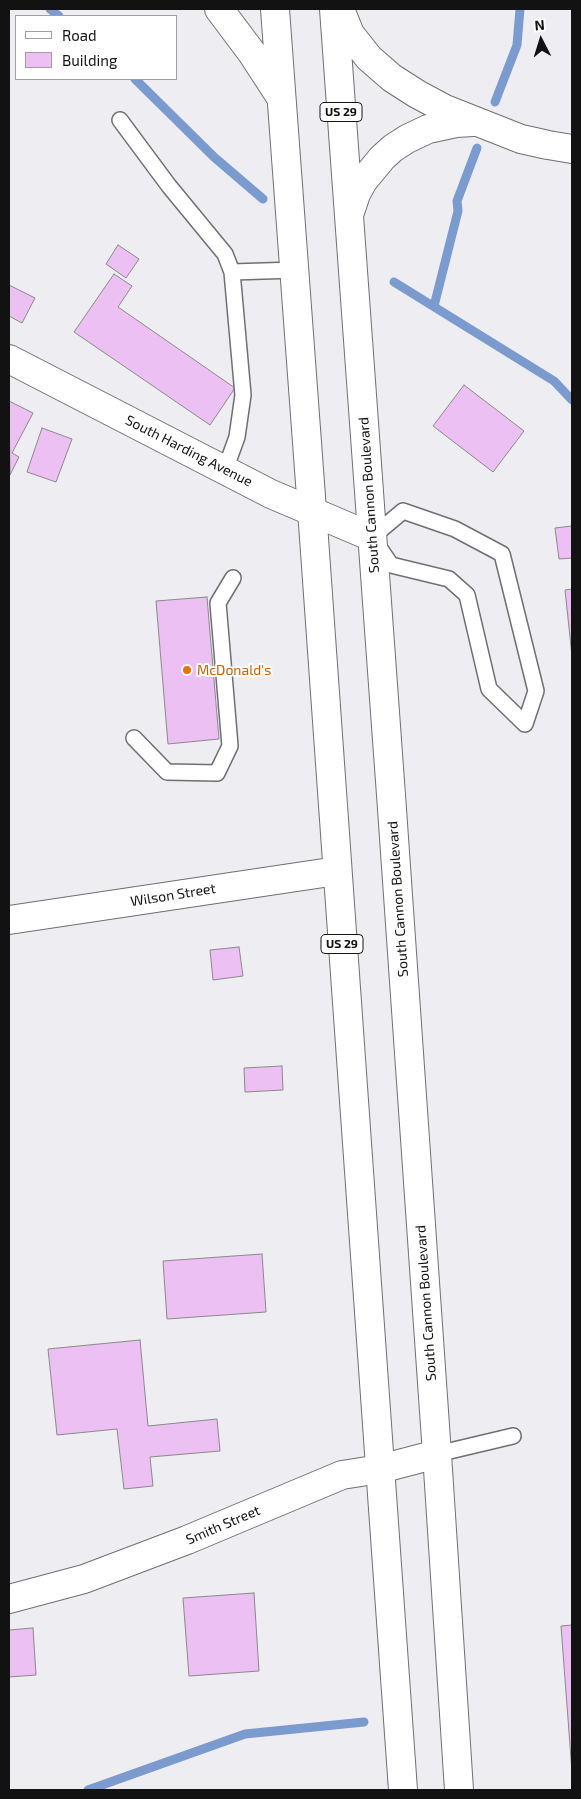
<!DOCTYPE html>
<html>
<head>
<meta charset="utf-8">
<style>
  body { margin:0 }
  #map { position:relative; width:581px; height:1799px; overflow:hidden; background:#eeedf2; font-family:"Exo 2",sans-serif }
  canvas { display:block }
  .frame { position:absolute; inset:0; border:10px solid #121213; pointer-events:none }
  .legend { position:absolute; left:15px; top:15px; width:162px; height:65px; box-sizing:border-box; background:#fff; border:1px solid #a0a0a1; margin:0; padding:6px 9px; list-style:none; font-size:15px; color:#121213 }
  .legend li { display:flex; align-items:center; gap:10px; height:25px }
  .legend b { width:25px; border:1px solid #a0a0a1 }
  .north { position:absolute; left:516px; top:15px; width:50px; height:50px; -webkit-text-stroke:4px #fff; paint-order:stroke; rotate:355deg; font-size:14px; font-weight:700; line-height:20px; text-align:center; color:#121213 }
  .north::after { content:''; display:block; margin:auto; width:18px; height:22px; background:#121213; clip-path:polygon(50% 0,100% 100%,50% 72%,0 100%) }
</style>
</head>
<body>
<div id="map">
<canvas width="581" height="1799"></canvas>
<div class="frame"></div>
<ul class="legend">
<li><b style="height:6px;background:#fff"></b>Road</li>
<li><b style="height:14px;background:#ecc0f3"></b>Building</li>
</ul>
<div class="north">N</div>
</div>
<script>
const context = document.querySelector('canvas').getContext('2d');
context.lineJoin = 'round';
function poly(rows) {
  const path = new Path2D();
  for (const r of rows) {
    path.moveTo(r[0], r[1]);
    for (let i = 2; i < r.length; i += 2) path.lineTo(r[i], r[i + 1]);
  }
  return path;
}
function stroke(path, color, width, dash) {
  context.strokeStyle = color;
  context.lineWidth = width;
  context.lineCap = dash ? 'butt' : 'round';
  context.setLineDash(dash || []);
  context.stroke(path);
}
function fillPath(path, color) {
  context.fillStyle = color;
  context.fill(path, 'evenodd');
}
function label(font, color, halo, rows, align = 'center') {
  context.font = font + ' "Exo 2",sans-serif';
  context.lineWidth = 4;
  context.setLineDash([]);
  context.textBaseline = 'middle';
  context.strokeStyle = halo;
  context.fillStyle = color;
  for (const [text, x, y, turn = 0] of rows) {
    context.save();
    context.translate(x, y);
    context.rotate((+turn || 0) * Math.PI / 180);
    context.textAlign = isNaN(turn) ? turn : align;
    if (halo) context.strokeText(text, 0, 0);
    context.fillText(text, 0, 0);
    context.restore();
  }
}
stroke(poly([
  [50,9,59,16],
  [135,79,214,157,263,199],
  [495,102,517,45,520,9],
  [394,282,554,381,572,400],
  [434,306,458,211,457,201,477,148],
  [88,1790,245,1734,364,1722]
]), '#7b9bce', 9);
const building = poly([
  [118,245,139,259,126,278,106,264,118,245],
  [114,274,132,286,118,307,235,388,210,425,74,332,114,274],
  [9,285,35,298,22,323,9,316,9,285],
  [464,385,524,431,493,472,433,426,464,385],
  [9,401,33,413,12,453,19,457,10,475,9,401],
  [42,428,72,439,56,482,27,472,42,428],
  [572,526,572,558,559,559,555,528,572,526],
  [572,589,572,656,565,590,572,589],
  [207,597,219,739,168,744,156,601,207,597],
  [239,947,243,976,213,980,210,950,239,947],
  [282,1066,283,1090,245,1092,244,1068,282,1066],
  [262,1254,266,1312,167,1319,163,1261,262,1254],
  [140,1340,148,1426,217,1419,220,1451,150,1457,153,1486,124,1489,117,1429,57,1435,48,1349,140,1340],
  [254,1593,259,1671,189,1676,183,1598,254,1593],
  [572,1625,572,1772,561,1626,572,1625],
  [33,1628,36,1675,9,1677,9,1630,33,1628]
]);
fillPath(building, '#ecc0f3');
stroke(building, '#8b888b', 1);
const lane = poly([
  [120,120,169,186,225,254,232,272,295,270],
  [225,470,237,437,243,395,232,272],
  [403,511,455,529,502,554,536,691,525,724,489,689,467,595,449,579,391,565,372,537,403,511],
  [134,738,167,772,217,773,230,746,218,603,233,578],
  [437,1454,513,1436]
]);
const street = poly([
  [9,359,271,494,372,537],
  [9,920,337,871],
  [9,1599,84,1579,187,1540,342,1475,380,1469,437,1454]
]);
const primary = poly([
  [219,9,252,53,280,96],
  [275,9,312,510,403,1790],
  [334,9,391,795,437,1454,459,1790],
  [340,9,350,34,369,58,392,78,417,94,445,109,521,139,548,145,572,149],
  [350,212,356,194,363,181,382,158,393,148,407,139,428,129,456,123,473,122]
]);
stroke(lane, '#6f6f73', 18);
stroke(street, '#6f6f73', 30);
stroke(primary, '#6f6f73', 30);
stroke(lane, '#fff', 15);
stroke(street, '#fff', 28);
stroke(primary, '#fff', 28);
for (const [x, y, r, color] of [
  [187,670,5,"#e8710a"]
]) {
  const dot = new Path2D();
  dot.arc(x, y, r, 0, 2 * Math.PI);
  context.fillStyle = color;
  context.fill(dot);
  stroke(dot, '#fff', 2);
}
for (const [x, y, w] of [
  [341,112,42],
  [342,944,42]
]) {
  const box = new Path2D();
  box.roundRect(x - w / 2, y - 9.5, w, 19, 4);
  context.fillStyle = '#fff';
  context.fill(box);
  stroke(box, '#121213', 1);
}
label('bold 12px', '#121213', null, [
  ["US 29",341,112],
  ["US 29",342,944]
]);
label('14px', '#121213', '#fff', [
  ["South Harding Avenue",189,451,27],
  ["South Cannon Boulevard",369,495,-94],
  ["Wilson Street",173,895,-9],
  ["South Cannon Boulevard",398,899,-94],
  ["South Cannon Boulevard",426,1303,-94],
  ["Smith Street",223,1525,-23]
]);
label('14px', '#c56008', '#fff', [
  ["McDonald's",197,670]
], 'left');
</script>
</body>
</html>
